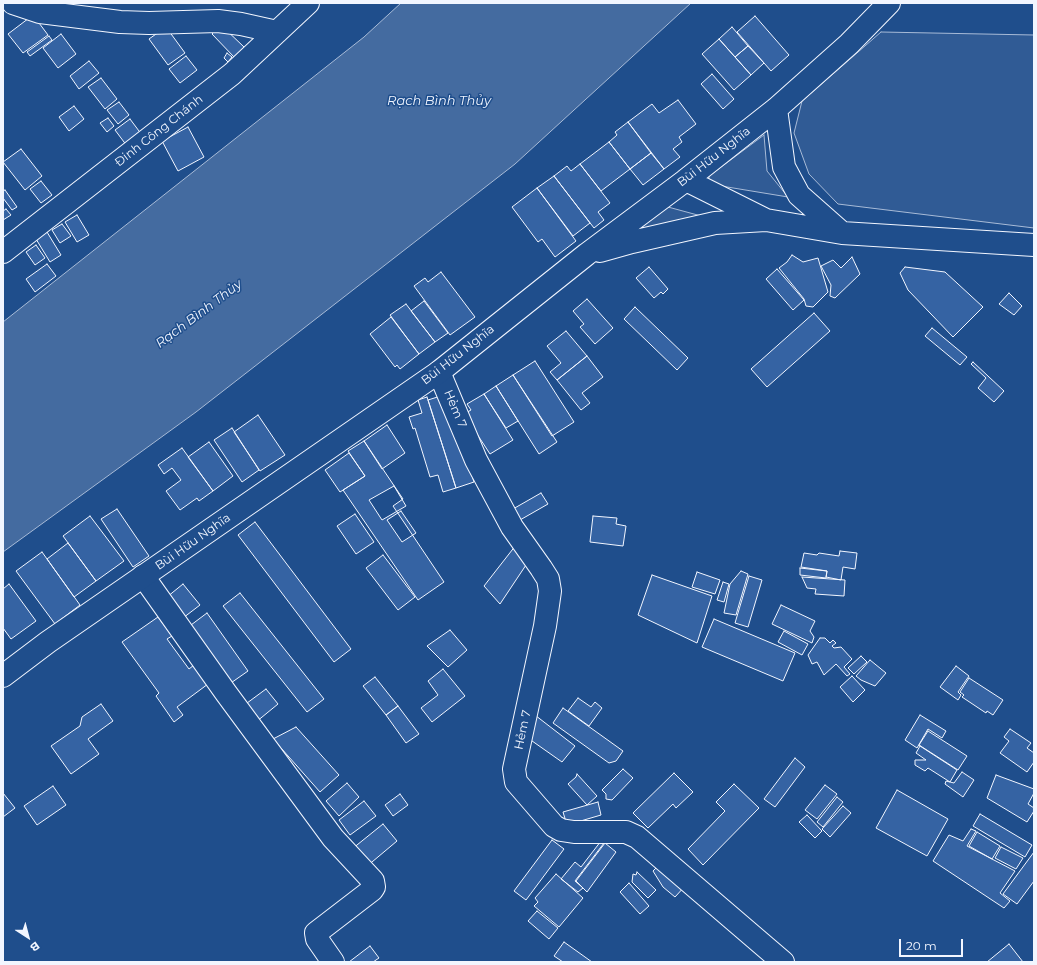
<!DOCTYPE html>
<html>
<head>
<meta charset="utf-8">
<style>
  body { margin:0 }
  #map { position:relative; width:1037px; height:965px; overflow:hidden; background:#1f4e8c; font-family:Montserrat,sans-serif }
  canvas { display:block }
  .frame { position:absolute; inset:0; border:4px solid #f2f6ff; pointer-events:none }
  .north { position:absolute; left:8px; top:917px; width:40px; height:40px; -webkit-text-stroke:3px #1f4e8c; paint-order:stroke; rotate:144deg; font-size:11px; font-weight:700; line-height:16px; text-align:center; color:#f2f6ff }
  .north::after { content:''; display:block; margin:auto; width:14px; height:18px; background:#f2f6ff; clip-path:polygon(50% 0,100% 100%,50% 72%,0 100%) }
  .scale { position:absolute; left:899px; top:939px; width:64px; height:18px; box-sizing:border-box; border:2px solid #f2f6ff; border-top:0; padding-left:5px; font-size:12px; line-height:14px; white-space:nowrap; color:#f2f6ff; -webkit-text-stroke:3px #1f4e8c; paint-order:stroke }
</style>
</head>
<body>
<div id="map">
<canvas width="1037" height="965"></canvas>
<div class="frame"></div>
<div class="north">B</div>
<div class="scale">20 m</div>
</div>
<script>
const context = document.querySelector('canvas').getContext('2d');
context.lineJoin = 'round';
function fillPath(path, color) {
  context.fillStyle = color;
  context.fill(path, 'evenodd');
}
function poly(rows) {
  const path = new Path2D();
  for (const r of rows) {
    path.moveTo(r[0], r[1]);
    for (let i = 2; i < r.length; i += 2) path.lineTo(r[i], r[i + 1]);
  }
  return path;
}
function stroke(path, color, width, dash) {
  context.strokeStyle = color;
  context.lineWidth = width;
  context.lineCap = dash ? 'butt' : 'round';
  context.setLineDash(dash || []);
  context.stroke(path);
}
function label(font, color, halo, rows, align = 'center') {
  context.font = font + ' Montserrat,sans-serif';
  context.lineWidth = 3;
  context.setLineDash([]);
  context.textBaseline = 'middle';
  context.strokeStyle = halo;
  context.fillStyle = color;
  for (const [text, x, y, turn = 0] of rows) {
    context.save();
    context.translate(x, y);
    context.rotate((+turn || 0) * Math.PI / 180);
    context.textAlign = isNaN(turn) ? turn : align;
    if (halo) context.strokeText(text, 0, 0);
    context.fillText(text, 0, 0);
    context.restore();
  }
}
const built = poly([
  [881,32,1034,35,1034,228,838,204,809,174,794,133,802,101,881,32],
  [764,135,767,171,788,197,709,184,709,176,764,135],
  [668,207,705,217,629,234,668,207]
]);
fillPath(built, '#305b95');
stroke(built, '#a8bbd7', 1);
const water = poly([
  [401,3,691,3,515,164,196,412,3,552,3,322,364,37,401,3]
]);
fillPath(water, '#446ba0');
stroke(water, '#a8bbd7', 1);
const building = poly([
  [33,15,48,35,23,53,8,34,33,15],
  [755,16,789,55,771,71,737,32,755,16],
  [221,25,244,47,234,57,212,34,221,25],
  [166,27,185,53,168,65,149,39,166,27],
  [732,27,748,46,735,57,719,39,732,27],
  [61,34,76,54,58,68,43,48,61,34],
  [49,36,52,40,30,56,27,52,49,36],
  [719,39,751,75,734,90,702,54,719,39],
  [748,46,764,63,751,75,735,57,748,46],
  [227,53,232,57,228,62,224,58,227,53],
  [186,56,197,70,180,83,169,69,186,56],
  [89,61,99,73,79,89,70,76,89,61],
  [712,74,734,99,723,109,701,84,712,74],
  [101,78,117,99,105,109,88,87,101,78],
  [678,100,696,124,679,137,682,142,673,149,680,157,664,169,628,122,652,104,659,113,678,100],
  [119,102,129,115,118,124,107,110,119,102],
  [74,106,84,119,69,131,59,117,74,106],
  [108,118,114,126,107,132,100,123,108,118],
  [130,119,142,135,127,146,115,130,130,119],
  [628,122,651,153,630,169,609,142,617,135,615,132,628,122],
  [188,127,204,157,178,171,162,141,188,127],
  [609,142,630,169,601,191,580,164,609,142],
  [21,149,42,176,25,190,3,162,21,149],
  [651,153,664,169,643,185,630,169,651,153],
  [580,164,610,203,598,212,604,220,594,228,554,176,567,166,571,171,580,164],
  [554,176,590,223,573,236,537,188,554,176],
  [41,181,52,195,41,203,30,189,41,181],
  [537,188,576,241,555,257,542,239,538,242,512,207,537,188],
  [5,190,17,207,12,210,3,198,3,191,5,190],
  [6,209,11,215,3,220,3,211,6,209],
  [77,215,89,235,77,242,65,222,77,215],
  [62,224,71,236,60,243,52,230,62,224],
  [47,232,61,255,50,262,36,239,47,232],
  [36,245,45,258,35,265,26,252,36,245],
  [792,255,803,262,818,258,828,292,813,307,806,306,804,299,779,268,787,262,792,255],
  [852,257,860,274,835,298,830,296,831,285,821,266,833,260,841,268,852,257],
  [47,264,56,276,35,292,26,279,47,264],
  [649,267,668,289,663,294,661,292,654,298,636,278,649,267],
  [905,267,945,272,983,307,953,337,908,290,900,273,905,267],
  [777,269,804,300,793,310,766,279,777,269],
  [441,272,475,317,450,335,414,286,425,278,428,282,441,272],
  [1009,293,1022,306,1014,315,999,304,1009,293],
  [587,299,613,328,595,344,580,327,584,324,573,311,587,299],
  [424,301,448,333,435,342,411,311,424,301],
  [406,304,435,342,419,354,390,315,406,304],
  [635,307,688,358,677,370,624,319,635,307],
  [814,313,830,331,767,387,751,369,814,313],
  [391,317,419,354,400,369,397,365,395,367,370,334,391,317],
  [932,328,967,357,960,365,925,336,932,328],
  [566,331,587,356,557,380,550,372,561,363,547,346,566,331],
  [587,356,603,377,582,393,590,403,581,410,557,380,587,356],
  [535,361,574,422,552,436,513,375,535,361],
  [973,362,1004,391,994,402,978,388,986,378,971,364,973,362],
  [513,375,557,442,539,454,496,386,513,375],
  [496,386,518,421,506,428,484,394,496,386],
  [447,394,474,482,456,488,428,400,447,394],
  [484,394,513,440,490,454,464,414,471,410,467,404,484,394],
  [427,397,456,488,443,492,438,475,430,477,415,428,413,429,409,417,422,413,418,400,427,397],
  [258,415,285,455,260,471,234,432,258,415],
  [387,425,405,453,382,469,364,441,387,425],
  [232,428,259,470,242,482,214,440,232,428],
  [364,441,403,499,393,506,444,582,418,600,343,490,365,476,348,451,364,441],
  [209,442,233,476,213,491,188,457,209,442],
  [182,448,213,491,199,501,197,498,180,510,166,491,181,480,172,468,164,474,158,465,182,448],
  [349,453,365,476,340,492,325,470,349,453],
  [394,486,406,506,382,520,369,500,394,486],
  [541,493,548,504,520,520,513,509,541,493],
  [117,509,149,556,133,567,101,519,117,509],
  [401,511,416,533,402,542,387,520,401,511],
  [355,514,374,542,356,554,337,526,355,514],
  [90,516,124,561,96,581,63,536,90,516],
  [593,516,617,518,616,524,626,526,623,546,590,542,593,516],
  [255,522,351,649,334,662,238,535,255,522],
  [68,543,96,581,74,597,47,559,68,543],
  [516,545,530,559,500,604,484,586,516,545],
  [840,551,857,553,855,569,843,567,841,580,826,577,827,571,801,567,804,553,817,555,819,553,839,556,840,551],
  [42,552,80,605,55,624,16,571,42,552],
  [383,555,415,597,398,610,366,568,383,555],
  [800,568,827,571,826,578,800,575,800,568],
  [741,571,748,574,736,615,724,613,730,584,741,571],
  [697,572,720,580,715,594,692,587,697,572],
  [652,575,712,596,697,643,638,615,652,575],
  [749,576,762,580,748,627,735,623,749,576],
  [802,577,845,580,844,596,815,594,816,589,807,588,802,577],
  [723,582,729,584,724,602,717,600,723,582],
  [9,584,36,621,11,639,3,628,3,589,9,584],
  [183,584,200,605,183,618,167,597,183,584],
  [240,593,324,699,307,712,223,606,240,593],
  [781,605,815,621,810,631,814,637,812,643,772,624,781,605],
  [207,613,248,671,228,685,187,628,207,613],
  [158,617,172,636,167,639,189,669,194,665,208,684,177,707,183,715,174,722,156,696,159,693,122,642,158,617],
  [714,619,795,653,783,681,702,647,714,619],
  [450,630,467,650,448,667,427,646,450,630],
  [784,631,808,644,802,655,778,642,784,631],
  [820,638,825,638,830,643,833,640,836,643,832,646,834,648,841,647,852,659,844,667,850,674,847,676,836,664,824,675,817,662,812,664,808,655,820,638],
  [861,656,867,662,854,674,848,668,861,656],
  [870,660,886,673,875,686,861,680,856,676,870,660],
  [956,666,969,676,958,692,961,695,958,700,940,687,956,666],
  [443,669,465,696,432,722,421,708,438,695,428,681,443,669],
  [852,676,865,690,853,702,840,687,852,676],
  [375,677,398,706,386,715,363,686,375,677],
  [969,678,1003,700,993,715,987,711,986,713,962,697,964,695,960,692,969,678],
  [266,689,278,704,256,722,243,706,266,689],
  [578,698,591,707,595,702,602,708,589,726,568,711,578,698],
  [101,704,113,721,88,739,99,754,71,774,51,746,80,726,82,717,101,704],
  [398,706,419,734,406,743,386,715,398,706],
  [563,708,623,751,616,761,609,763,553,723,563,708],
  [531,712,575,746,562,762,525,736,531,712],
  [920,715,946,731,942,738,928,729,917,748,905,740,920,715],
  [296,727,339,775,320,792,273,739,296,727],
  [1010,729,1031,743,1027,748,1034,753,1034,762,1027,772,1000,753,1009,741,1004,737,1010,729],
  [928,731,967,756,958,770,919,745,928,731],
  [920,746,957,770,950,782,928,768,925,771,915,765,915,760,926,760,916,753,920,746],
  [795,758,805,767,775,807,764,799,795,758],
  [623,769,633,778,612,800,606,799,606,794,602,790,623,769],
  [962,772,974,780,963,797,945,784,946,781,954,783,962,772],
  [674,773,693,792,676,808,673,804,648,828,633,813,674,773],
  [577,774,597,796,587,805,568,784,576,777,577,774],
  [996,775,1034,789,1034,793,1028,804,1034,808,1034,811,1027,822,987,798,996,775],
  [347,783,359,797,339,816,326,801,347,783],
  [734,784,759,808,703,865,688,849,725,811,716,802,734,784],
  [825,785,837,794,817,819,805,810,825,785],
  [53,786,66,805,37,825,24,806,53,786],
  [897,790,948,819,927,856,876,828,897,790],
  [3,793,15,808,3,817,3,793],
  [400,794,408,805,393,816,385,805,400,794],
  [837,797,843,802,823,827,817,822,837,797],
  [364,801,376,816,350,835,339,820,364,801],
  [598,802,601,815,567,825,563,812,598,802],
  [843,806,851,813,830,837,822,829,843,806],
  [980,814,1032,845,1025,857,973,826,980,814],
  [807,815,822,831,815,838,799,822,807,815],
  [383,824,397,841,366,867,352,849,383,824],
  [971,829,976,831,967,846,1015,871,1000,893,1010,901,1004,908,933,861,949,835,963,841,971,829],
  [977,832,1000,846,992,859,969,846,977,832],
  [552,840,564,849,526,900,514,891,552,840],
  [601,841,604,843,575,881,583,888,578,892,561,879,575,862,581,867,601,841],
  [605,843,616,852,587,892,576,881,605,843],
  [1001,847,1023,858,1016,869,995,858,1001,847],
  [1034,852,1034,881,1017,904,1003,894,1034,852],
  [660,864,686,885,675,897,663,887,653,871,660,864],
  [637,872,656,890,648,898,632,882,633,874,636,875,637,872],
  [556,874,583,898,559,927,534,906,538,902,535,898,556,874],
  [629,883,649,906,640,914,620,892,629,883],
  [537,911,558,928,549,939,528,921,537,911],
  [564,942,592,962,563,962,554,956,564,942],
  [1009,944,1023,962,987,962,1009,944],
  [370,946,379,958,373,962,349,962,370,946]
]);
fillPath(building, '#3563a3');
stroke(building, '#f2f6ff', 1);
const minor = poly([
  [13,3,40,12,120,22,149,23,218,21,241,24,277,32],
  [3,252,232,74,308,3],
  [439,372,476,460,512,527,541,568,548,579,550,591,545,626,514,769,516,782,554,826,561,830,574,832,626,832,637,837,783,962],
  [143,576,226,693,333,838,373,881,374,887,372,890,316,933,317,939,333,962]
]);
const major = poly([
  [776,109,784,167,799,195,842,233],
  [686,180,766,220,842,233,1034,245],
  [600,251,632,242,715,223,766,220],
  [3,676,48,642,439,372,587,254,686,180,776,109,849,44,889,3]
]);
stroke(minor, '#f2f6ff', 24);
stroke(major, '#f2f6ff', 24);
stroke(minor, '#1f4e8c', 22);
stroke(major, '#1f4e8c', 22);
label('12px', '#f2f6ff', '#1f4e8c', [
  ["Đinh Công Chánh",159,131,-38],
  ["Bùi Hữu Nghĩa",714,157,-38],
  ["Bùi Hữu Nghĩa",458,355,-38],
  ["Hẻm 7",455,409,67],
  ["Bùi Hữu Nghĩa",193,542,-35],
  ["Hẻm 7",523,730,-78]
]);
label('italic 13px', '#f2f6ff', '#1f4e8c', [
  ["Rạch Bình Thủy",439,101],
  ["Rạch Bình Thủy",199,314,-37]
]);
</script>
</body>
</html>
